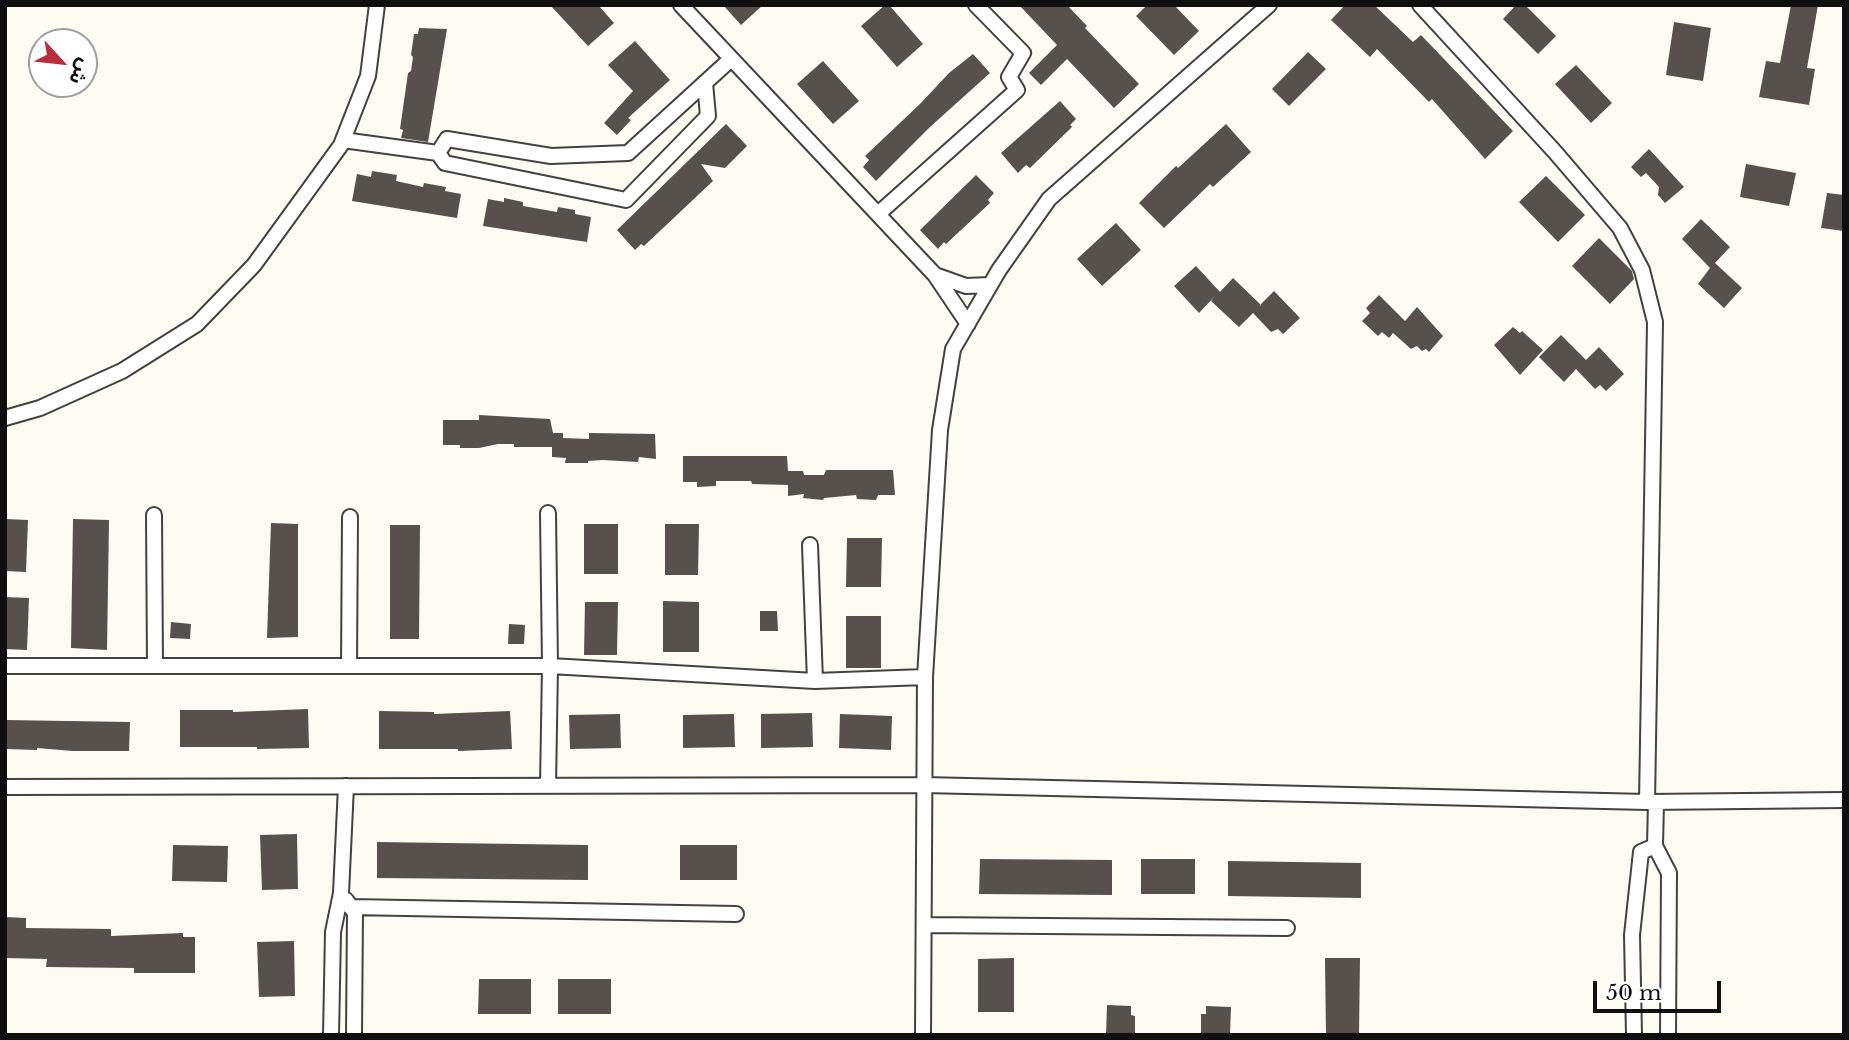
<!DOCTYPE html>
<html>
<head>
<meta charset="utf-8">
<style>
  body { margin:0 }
  #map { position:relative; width:1849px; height:1040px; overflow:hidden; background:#fefbf2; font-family:"Libre Baskerville","Noto Sans Arabic",serif }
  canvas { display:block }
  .frame { position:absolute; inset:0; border:7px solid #0f0f0f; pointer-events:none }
  .north { position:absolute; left:28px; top:28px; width:70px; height:70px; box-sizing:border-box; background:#fff; border:2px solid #9f9f9f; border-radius:50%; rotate:117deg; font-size:19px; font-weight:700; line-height:28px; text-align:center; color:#0f0f0f }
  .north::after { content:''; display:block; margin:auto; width:24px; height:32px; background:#b72f3e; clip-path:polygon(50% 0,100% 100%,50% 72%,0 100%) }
  .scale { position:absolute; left:1593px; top:981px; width:128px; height:32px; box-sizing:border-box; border:4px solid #0f0f0f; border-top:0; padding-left:9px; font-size:21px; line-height:24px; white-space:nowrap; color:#0f0f0f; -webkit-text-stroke:5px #fff; paint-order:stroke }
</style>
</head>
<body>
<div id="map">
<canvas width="1849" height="1040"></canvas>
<div class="frame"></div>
<div class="north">ش</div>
<div class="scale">50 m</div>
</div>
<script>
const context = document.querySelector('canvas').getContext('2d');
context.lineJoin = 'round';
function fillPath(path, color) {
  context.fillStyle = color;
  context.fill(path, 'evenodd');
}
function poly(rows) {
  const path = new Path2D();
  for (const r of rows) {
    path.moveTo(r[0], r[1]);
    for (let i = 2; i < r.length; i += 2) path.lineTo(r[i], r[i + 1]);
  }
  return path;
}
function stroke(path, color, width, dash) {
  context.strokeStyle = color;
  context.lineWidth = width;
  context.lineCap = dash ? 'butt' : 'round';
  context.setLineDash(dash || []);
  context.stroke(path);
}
fillPath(poly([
  [550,5,598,5,614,23,588,46],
  [723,5,763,5,741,25],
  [885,5,889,5,923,44,897,67,861,26],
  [1019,5,1067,5,1087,26,1085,28,1139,84,1114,108,1067,59,1041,85,1029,73,1057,45],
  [1147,5,1174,5,1199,31,1174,55,1136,16],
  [1345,5,1374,5,1413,42,1421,35,1513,131,1485,159,1432,99,1429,102,1377,49,1370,57,1331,20],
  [1516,5,1525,5,1556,36,1538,54,1503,19],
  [1791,5,1818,5,1807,68,1815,69,1809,105,1759,97,1766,61,1780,63],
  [1674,22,1711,28,1703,81,1666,75],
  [419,28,447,29,428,142,401,138,403,130,400,129,408,73,411,71,413,57,411,55,414,34,418,34],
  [635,41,670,80,628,118,631,120,617,135,604,123,633,91,608,65],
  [1308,52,1326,69,1289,106,1272,89],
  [973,54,990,73,930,127,876,181,863,167,869,160,865,156,921,103,949,73],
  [823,61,859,101,833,124,797,84],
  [1576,65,1612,103,1591,123,1555,84],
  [1060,101,1076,119,1070,125,1072,127,1030,168,1026,165,1018,173,1001,153],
  [726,124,747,146,725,168,701,164,713,181,644,246,641,244,635,250,617,230],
  [1226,124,1251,152,1213,187,1210,184,1164,228,1139,203,1176,166,1178,168],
  [1649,149,1684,187,1665,203,1658,195,1659,187,1646,173,1641,177,1631,167],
  [1746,164,1796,173,1789,206,1740,197],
  [372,171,397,175,396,181,423,187,424,183,446,187,445,191,461,194,457,218,352,201,357,174,371,177],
  [976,175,994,193,988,200,990,203,946,244,944,242,938,249,920,230],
  [1546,176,1585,215,1558,242,1519,202],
  [1827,193,1844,195,1844,231,1821,228],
  [504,198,523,202,523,206,557,212,558,207,575,210,575,214,591,217,587,242,483,226,488,199,504,202],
  [1701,219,1730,247,1715,263,1742,288,1724,308,1698,284,1710,268,1682,239],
  [1116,223,1141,250,1102,286,1077,259],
  [1599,238,1632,271,1634,279,1610,304,1572,266],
  [1196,266,1220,292,1233,278,1261,305,1259,306,1274,291,1300,318,1283,334,1278,329,1271,332,1253,313,1239,327,1211,301,1215,296,1199,313,1174,286],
  [1379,295,1405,321,1417,307,1443,336,1429,352,1426,349,1422,351,1417,346,1411,349,1393,333,1389,338,1382,332,1378,336,1362,321,1370,313,1366,308],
  [1513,327,1520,333,1522,331,1543,350,1520,375,1494,345],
  [1561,335,1586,360,1599,347,1624,374,1606,391,1600,385,1595,389,1576,369,1564,382,1539,357],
  [479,415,550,419,553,433,563,433,563,438,589,439,589,433,655,434,656,459,639,457,638,462,603,460,588,461,588,463,565,463,566,458,552,457,552,447,514,447,514,444,498,444,479,448,460,448,460,445,443,445,443,420,479,420],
  [683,456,787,456,788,471,803,471,804,475,824,475,826,470,893,470,895,495,878,495,876,500,857,499,856,495,824,498,823,500,803,498,804,494,788,496,788,485,752,484,751,481,716,481,716,486,697,487,697,482,683,482],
  [5,519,28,520,26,572,5,571],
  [73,519,109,520,107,650,71,648],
  [271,523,298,524,298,637,267,638],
  [584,524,618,524,618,574,584,574],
  [665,524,699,524,698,575,665,575],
  [390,525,420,525,419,639,390,639],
  [847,538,882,538,881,587,846,587],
  [5,597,29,598,27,650,5,649],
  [663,601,699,602,699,652,663,652],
  [585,602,618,602,617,655,584,655],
  [760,611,777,611,778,631,760,631],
  [846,616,881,616,881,668,846,668],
  [171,622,191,624,190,639,170,638],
  [509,624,525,625,524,644,508,644],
  [308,709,309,748,257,749,257,747,180,747,180,710,233,710,233,712],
  [379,711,434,712,434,714,510,711,512,749,458,751,458,749,379,749],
  [812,713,813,747,761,748,761,714],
  [620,714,621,748,570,749,569,715],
  [734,714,735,747,683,748,683,715],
  [840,714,892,716,891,750,839,748],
  [5,720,130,722,129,751,73,751,37,748,37,750,6,749],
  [297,834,298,889,262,890,260,835],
  [377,842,588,845,588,880,377,878],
  [173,845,228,846,227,882,172,881],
  [680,845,737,845,737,880,680,880],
  [980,859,1112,860,1112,895,979,894],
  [1141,859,1195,859,1195,894,1141,894],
  [1228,861,1361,863,1361,898,1228,896],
  [5,917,26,918,26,928,111,929,111,936,183,933,183,937,195,937,195,973,134,973,134,968,46,967,47,959,5,958],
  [294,941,295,996,259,997,257,942],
  [1014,958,1014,1012,978,1012,978,959],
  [1325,958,1360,958,1359,1035,1326,1035],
  [479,979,531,979,531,1014,478,1014],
  [558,979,611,979,611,1014,558,1014],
  [1107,1005,1131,1006,1131,1015,1135,1016,1135,1035,1106,1035],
  [1206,1006,1231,1007,1230,1035,1201,1035,1201,1014,1206,1014]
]), '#57504c');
const minor = poly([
  [681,5,935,275,968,324],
  [1420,5,1555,152,1620,228,1642,270,1655,322,1647,802],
  [343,140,438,153,445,163,626,200,708,116,705,83],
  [438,153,447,139,551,156,628,153,731,59],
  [878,214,1017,90,1009,77,1023,53,976,5],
  [935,275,966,286,990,285],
  [5,418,40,408,122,371,197,324,254,265,341,145,368,76,377,5],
  [548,513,550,666,815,681,810,545],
  [154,515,155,666],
  [5,666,550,666,548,786],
  [349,666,350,517],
  [815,681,925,677],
  [5,787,924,785,1647,802,1844,800],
  [1656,802,1655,846,1669,873,1668,1035],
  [346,900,355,913,354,1035],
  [350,907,736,914],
  [924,925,1287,928],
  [331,1035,333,932,341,893,346,786],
  [923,1035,925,677,940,430,953,349,999,270,1049,199,1269,5],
  [1634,1035,1632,935,1641,852,1655,846]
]);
stroke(minor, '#424242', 18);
stroke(minor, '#fff', 14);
</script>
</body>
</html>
